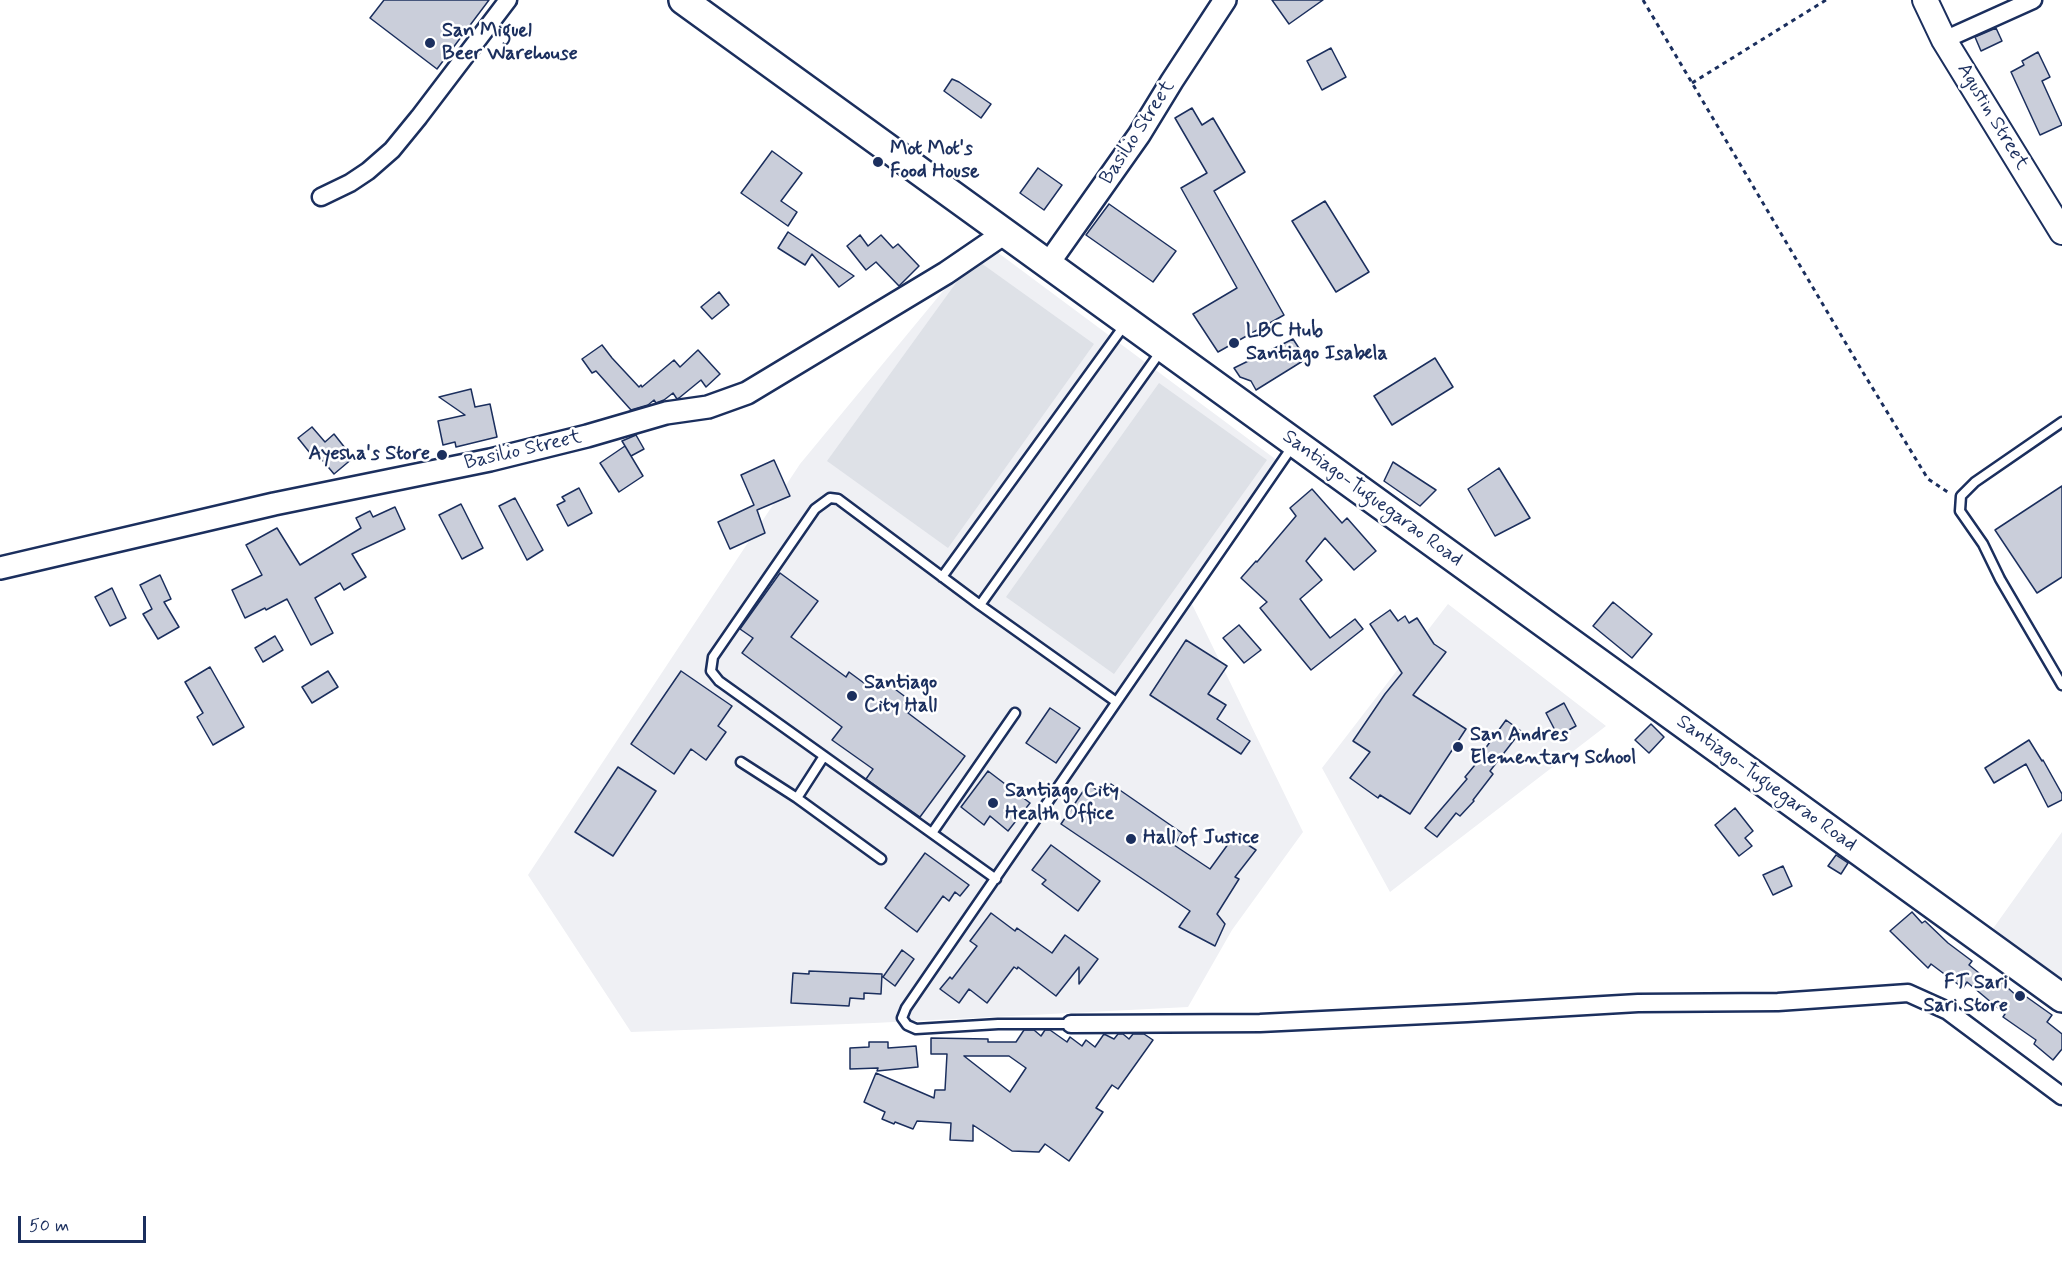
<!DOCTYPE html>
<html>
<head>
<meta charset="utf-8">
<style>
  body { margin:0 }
  #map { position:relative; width:2062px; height:1261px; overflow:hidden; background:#fff; font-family:Mynerve,sans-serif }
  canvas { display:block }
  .scale { position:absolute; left:18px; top:1216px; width:128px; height:27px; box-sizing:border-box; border:3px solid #1b2f5e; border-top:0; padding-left:8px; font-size:18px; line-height:21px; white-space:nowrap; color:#1b2f5e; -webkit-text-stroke:4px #fff; paint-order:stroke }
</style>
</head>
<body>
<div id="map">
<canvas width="2062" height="1261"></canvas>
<div class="scale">50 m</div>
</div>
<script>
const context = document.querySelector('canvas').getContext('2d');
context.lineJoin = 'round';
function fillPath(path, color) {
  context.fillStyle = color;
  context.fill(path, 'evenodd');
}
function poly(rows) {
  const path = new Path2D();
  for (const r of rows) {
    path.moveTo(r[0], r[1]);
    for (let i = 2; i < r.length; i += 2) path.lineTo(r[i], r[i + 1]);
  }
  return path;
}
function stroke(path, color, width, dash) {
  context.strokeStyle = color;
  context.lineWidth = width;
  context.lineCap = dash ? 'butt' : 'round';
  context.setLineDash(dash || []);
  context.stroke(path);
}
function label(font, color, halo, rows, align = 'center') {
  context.font = font + ' Mynerve,sans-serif';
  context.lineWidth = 5;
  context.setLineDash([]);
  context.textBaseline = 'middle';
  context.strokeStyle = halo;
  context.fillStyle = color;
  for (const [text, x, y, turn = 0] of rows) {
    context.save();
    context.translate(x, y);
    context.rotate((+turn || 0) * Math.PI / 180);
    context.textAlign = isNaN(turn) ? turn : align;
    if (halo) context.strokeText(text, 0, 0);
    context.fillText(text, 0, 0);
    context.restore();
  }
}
fillPath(poly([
  [997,252,1282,464,1189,598,1303,832,1232,930,1188,1007,874,1023,631,1032,528,875,800,464,972,256],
  [1448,604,1606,726,1390,892,1322,768],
  [2062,832,2062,981,1992,930]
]), '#eff0f4');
fillPath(poly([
  [974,258,1094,344,948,548,827,461],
  [1159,383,1267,460,1114,674,1006,597]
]), '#dee1e7');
const building = poly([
  [384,0,489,0,437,69,370,18,384,0],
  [1272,0,1323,0,1289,24,1272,0],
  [1996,28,2002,41,1981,51,1975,37,1996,28],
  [1331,48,1346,77,1322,90,1307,61,1331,48],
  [2038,52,2050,77,2042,81,2062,125,2040,135,2011,72,2024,65,2022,61,2038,52],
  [952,79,959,82,991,104,981,118,944,91,952,79],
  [1192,108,1202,125,1213,118,1245,172,1214,191,1284,315,1218,352,1193,314,1237,288,1181,188,1207,173,1175,118,1192,108],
  [772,151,802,173,781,201,797,212,788,226,741,193,772,151],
  [1038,168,1062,185,1044,210,1020,193,1038,168],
  [1325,201,1369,272,1336,292,1292,221,1325,201],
  [1109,204,1176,251,1153,282,1086,235,1109,204],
  [788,232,854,276,839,287,812,254,805,265,778,248,788,232],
  [860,235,868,246,881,235,893,248,898,244,919,266,899,286,876,262,866,270,847,246,860,235],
  [719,292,729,305,712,319,701,307,719,292],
  [1293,339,1306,359,1256,390,1251,381,1240,377,1234,368,1293,339],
  [602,345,612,358,639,387,641,385,642,387,674,360,680,367,698,350,720,374,706,387,701,380,679,398,677,399,673,393,664,400,656,403,654,400,648,405,631,410,596,371,592,373,582,359,602,345],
  [1435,358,1453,387,1392,425,1374,396,1435,358],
  [471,389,475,407,490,404,497,437,456,447,455,442,443,445,438,421,465,415,439,397,471,389],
  [312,427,325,442,334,434,353,458,334,474,314,450,310,453,298,438,312,427],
  [636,435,644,449,631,456,622,441,636,435],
  [625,446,643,476,619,492,600,463,625,446],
  [774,460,790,496,757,510,765,533,730,549,718,522,754,505,741,475,774,460],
  [1393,462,1436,490,1420,506,1384,481,1393,462],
  [1499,468,1530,518,1495,536,1468,489,1499,468],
  [2062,486,2062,577,2037,593,1995,530,2062,486],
  [579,488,592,513,568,526,557,505,565,501,562,497,579,488],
  [1312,489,1342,523,1347,518,1376,551,1354,570,1325,538,1306,561,1322,580,1300,599,1330,638,1355,619,1363,629,1311,670,1260,608,1267,602,1241,578,1256,561,1257,562,1296,516,1290,508,1312,489],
  [515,498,543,550,527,560,499,506,515,498],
  [461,504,483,548,462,559,439,515,461,504],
  [395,507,405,529,352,554,366,577,344,590,340,583,315,598,333,633,311,645,287,599,266,610,265,608,245,618,232,590,262,575,246,545,277,528,300,565,361,528,356,518,370,511,373,517,395,507],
  [780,573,818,601,791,637,846,677,849,672,872,689,880,678,915,704,908,713,965,756,920,817,866,779,873,769,832,740,842,727,742,653,753,638,740,629,780,573],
  [160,575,171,599,164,602,179,627,158,639,143,614,152,609,140,585,160,575],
  [112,588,126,618,110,626,95,597,112,588],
  [1613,602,1652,634,1632,658,1593,626,1613,602],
  [1390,610,1398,621,1405,616,1409,623,1417,618,1434,644,1446,652,1413,695,1466,729,1410,814,1380,795,1378,798,1350,778,1370,752,1353,741,1385,694,1402,673,1370,624,1390,610],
  [1239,625,1261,650,1244,663,1223,638,1239,625],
  [275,636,283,650,263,662,255,648,275,636],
  [1186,640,1227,666,1208,694,1226,705,1217,719,1250,741,1241,754,1150,695,1186,640],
  [210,667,244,727,213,745,197,717,203,713,185,682,210,667],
  [328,671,338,687,312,703,302,687,328,671],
  [681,671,732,706,718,726,726,732,706,760,691,749,674,774,631,744,681,671],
  [1564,703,1576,726,1558,736,1546,713,1564,703],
  [1050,708,1080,728,1056,763,1026,743,1050,708],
  [1506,720,1521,731,1490,771,1493,774,1473,800,1474,801,1460,816,1456,813,1437,837,1425,828,1467,779,1465,777,1484,754,1482,753,1506,720],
  [1651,724,1664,737,1649,753,1635,740,1651,724],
  [2029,740,2042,761,2043,760,2062,794,2062,800,2048,807,2026,764,1994,783,1985,768,2029,740],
  [618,767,656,791,613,856,575,832,618,767],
  [988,771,1030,803,1008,831,990,816,984,825,961,807,988,771],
  [1088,784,1104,795,1111,784,1182,833,1174,845,1210,869,1234,836,1256,850,1235,877,1239,879,1217,914,1225,924,1215,946,1179,927,1190,911,1061,824,1088,784],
  [1735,808,1753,831,1745,838,1752,846,1739,856,1715,825,1735,808],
  [1051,845,1100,881,1078,911,1042,884,1046,880,1032,870,1051,845],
  [925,853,969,885,960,896,955,892,949,901,943,896,917,932,885,908,925,853],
  [1836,855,1848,863,1841,874,1828,866,1836,855],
  [1783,866,1792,886,1773,895,1763,875,1783,866],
  [1912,912,1922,923,1925,921,1948,943,1972,961,1969,965,1994,985,1999,980,2018,997,2021,993,2052,1015,2047,1022,2062,1034,2062,1049,2053,1060,2034,1044,2036,1040,2003,1017,2005,1014,1967,982,1963,988,1931,964,1928,968,1890,931,1912,912],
  [991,913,1015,931,1017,928,1052,953,1065,935,1098,959,1079,984,1079,967,1056,996,1018,967,1017,969,1014,967,987,1003,969,989,959,1003,940,989,950,977,952,979,977,946,970,941,991,913],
  [902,950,914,959,895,986,883,977,902,950],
  [809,971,882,974,881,994,864,993,864,999,850,998,849,1006,791,1003,793,973,809,974,809,971],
  [1024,1030,1034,1030,1041,1036,1045,1030,1050,1030,1067,1042,1070,1037,1082,1046,1086,1040,1095,1047,1104,1034,1114,1039,1118,1034,1123,1034,1129,1039,1133,1034,1144,1034,1153,1040,1118,1089,1112,1085,1096,1108,1103,1112,1069,1161,1045,1144,1039,1152,1012,1151,973,1125,973,1141,950,1140,951,1123,917,1121,913,1129,895,1122,894,1124,882,1119,885,1112,864,1102,876,1073,934,1098,935,1090,945,1090,947,1054,931,1054,931,1038,988,1039,988,1042,1016,1042,1024,1030],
  [964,1056,1009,1056,1026,1068,1010,1092,964,1056],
  [869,1042,888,1042,888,1048,916,1046,918,1067,877,1071,878,1068,850,1069,850,1048,869,1047,869,1042]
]);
fillPath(building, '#caceda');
stroke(building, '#1b2f5e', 1.5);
const service = poly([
  [2062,422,1975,482,1961,496,1960,511,1983,544,2000,579,2062,685],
  [942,577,1126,323],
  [980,605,1161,351],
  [824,756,797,798,881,859],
  [741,762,797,798],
  [932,833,1015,713],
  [996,879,719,681,711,671,713,657,815,509,830,498,838,499,980,605,1115,701],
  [1071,1024,998,1024,916,1029,907,1025,902,1018,906,1008,1292,447]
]);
const minor = poly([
  [1944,40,2033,0],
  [321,197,350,183,368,171,392,150,419,117,508,0],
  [1071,1024,1260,1023,1467,1013,1638,1003,1778,1002,1908,993,1948,1011,2062,1096]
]);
const tertiary = poly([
  [1048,264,1139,135,1172,81,1225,0],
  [0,568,274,504,490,460,587,436,666,413,708,407,747,393,946,273,1006,232]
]);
const secondary = poly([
  [1925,0,1944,40,2062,232]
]);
const primary = poly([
  [683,0,2062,998]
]);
stroke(service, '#1b2f5e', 13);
stroke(minor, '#1b2f5e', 21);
stroke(tertiary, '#1b2f5e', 26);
stroke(secondary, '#1b2f5e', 28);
stroke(primary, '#1b2f5e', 32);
stroke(poly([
  [1643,0,1864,374,1928,479,1949,493],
  [1692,83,1826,0]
]), '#1b2f5e', 3, [4.5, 4.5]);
stroke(service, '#fff', 8);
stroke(minor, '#fff', 16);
stroke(tertiary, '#fff', 21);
stroke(secondary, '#fff', 24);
stroke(primary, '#fff', 27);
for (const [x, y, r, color] of [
  [430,43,6,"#1b2f5e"],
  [878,162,6,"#1b2f5e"],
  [1234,343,6,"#1b2f5e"],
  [442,455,6,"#1b2f5e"],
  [852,696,6,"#1b2f5e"],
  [1458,747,6,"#1b2f5e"],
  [993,803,6,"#1b2f5e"],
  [1131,839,6,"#1b2f5e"],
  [2020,996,6,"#1b2f5e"]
]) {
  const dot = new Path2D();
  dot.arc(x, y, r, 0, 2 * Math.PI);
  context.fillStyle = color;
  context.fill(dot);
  stroke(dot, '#fff', 2);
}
label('bold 20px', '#1b2f5e', '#fff', [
  ["San Miguel",442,32],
  ["Beer Warehouse",442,55],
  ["Mot Mot's",890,150],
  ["Food House",890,173],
  ["LBC Hub",1246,332],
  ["Santiago Isabela",1246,355],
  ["Ayesha's Store",430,455,"right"],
  ["Santiago",864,684],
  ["City Hall",864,707],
  ["San Andres",1470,736],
  ["Elementary School",1470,759],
  ["Santiago City",1005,792],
  ["Health Office",1005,815],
  ["Hall of Justice",1143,839],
  ["FT Sari",2008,984,"right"],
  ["Sari Store",2008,1007,"right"]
], 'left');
label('20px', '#1b2f5e', '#fff', [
  ["Agustin Street",1992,117,59],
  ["Basilio Street",1138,133,-57],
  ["Basilio Street",523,451,-13],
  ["Santiago-Tuguegarao Road",1372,499,36],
  ["Santiago-Tuguegarao Road",1766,784,36]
]);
</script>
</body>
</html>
